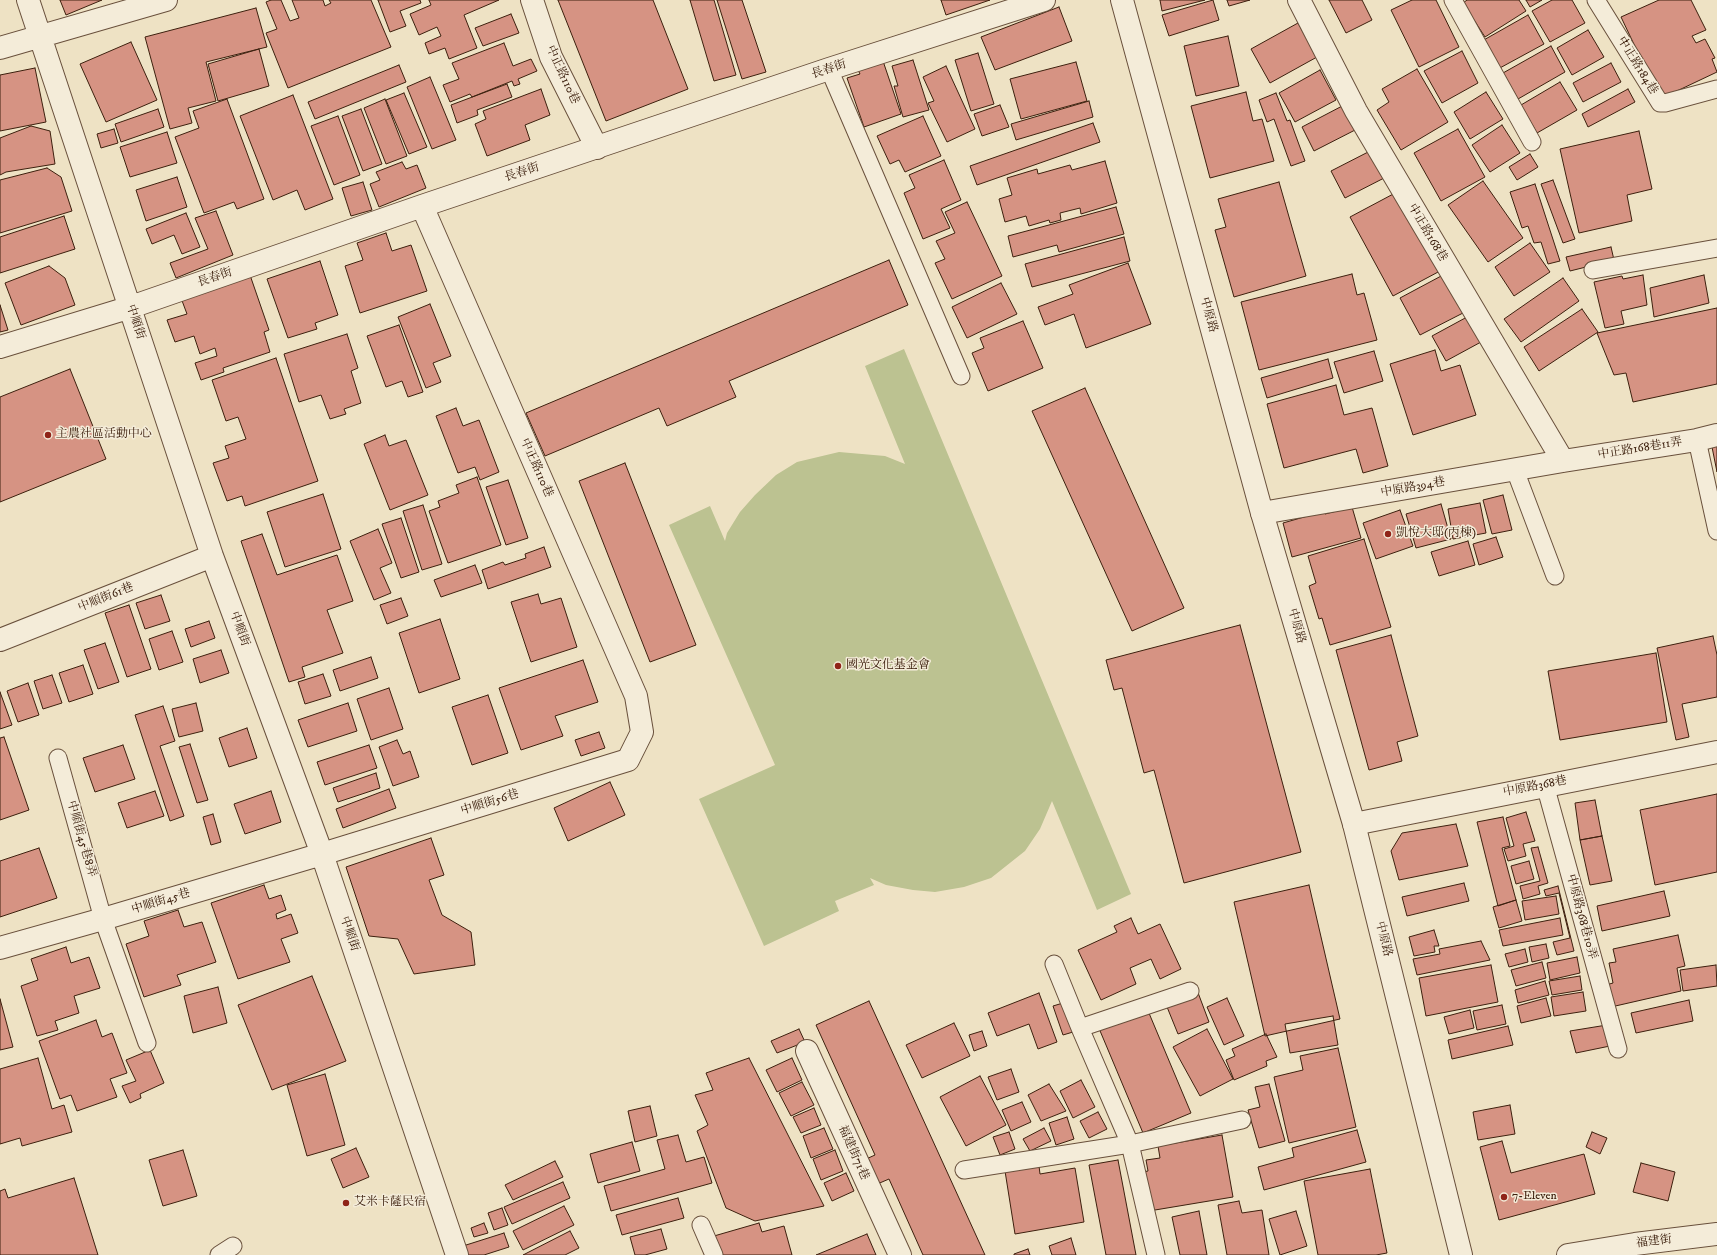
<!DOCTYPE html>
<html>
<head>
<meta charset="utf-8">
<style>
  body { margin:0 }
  canvas { display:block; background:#eee2c4 }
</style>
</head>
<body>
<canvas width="1717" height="1255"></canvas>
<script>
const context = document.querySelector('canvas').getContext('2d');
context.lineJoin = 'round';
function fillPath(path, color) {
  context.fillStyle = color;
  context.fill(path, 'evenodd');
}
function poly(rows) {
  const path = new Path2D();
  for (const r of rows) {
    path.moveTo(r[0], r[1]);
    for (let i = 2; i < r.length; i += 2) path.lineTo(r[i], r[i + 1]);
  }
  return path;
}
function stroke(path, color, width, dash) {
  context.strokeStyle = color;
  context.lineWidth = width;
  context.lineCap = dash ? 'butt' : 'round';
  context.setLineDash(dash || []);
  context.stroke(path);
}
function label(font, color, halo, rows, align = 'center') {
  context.font = font + ' "IM FELL DW Pica","Noto Serif TC",serif';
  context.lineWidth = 3;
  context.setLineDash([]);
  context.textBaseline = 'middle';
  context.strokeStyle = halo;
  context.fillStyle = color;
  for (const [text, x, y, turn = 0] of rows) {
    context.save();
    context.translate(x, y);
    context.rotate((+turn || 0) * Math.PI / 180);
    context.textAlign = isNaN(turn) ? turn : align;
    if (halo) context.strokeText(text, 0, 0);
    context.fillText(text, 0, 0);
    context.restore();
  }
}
fillPath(poly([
  [904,349,1131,894,1097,910,1052,801,1040,829,1025,851,991,878,964,887,935,892,913,890,886,885,870,878,874,885,835,901,839,911,764,946,699,799,775,765,669,525,710,506,725,541,727,533,740,512,755,495,776,475,797,462,839,452,885,456,905,464,865,366]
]), '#bcc291');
const building = poly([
  [60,0,102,0,66,15,60,0],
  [271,0,281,0,290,21,299,18,292,0,323,0,325,6,331,3,329,0,371,0,391,47,288,88,266,33,277,29,266,2,271,0],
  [378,0,420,0,421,3,400,11,406,26,390,32,378,0],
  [429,0,499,0,464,15,477,48,449,59,445,48,429,54,425,43,441,36,437,27,419,35,410,14,431,5,429,0],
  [558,0,653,0,688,89,606,121,558,0],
  [690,0,714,0,736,75,714,81,690,0],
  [717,0,742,0,766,72,742,79,717,0],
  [941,0,990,0,946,15,941,0],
  [1160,0,1205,0,1162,11,1160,0],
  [1213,0,1219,20,1169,36,1162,15,1213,0],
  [1227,0,1250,0,1229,6,1227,0],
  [1329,0,1362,0,1372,20,1346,33,1329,0],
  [1412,0,1436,0,1459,47,1419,67,1391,10,1412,0],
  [1467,0,1519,0,1526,11,1485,37,1463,3,1467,0],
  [1526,0,1542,0,1530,7,1526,0],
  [1552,0,1572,0,1585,23,1550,42,1532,11,1552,0],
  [1659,0,1691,0,1706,30,1692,36,1696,43,1705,39,1715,58,1712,59,1717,72,1660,99,1621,17,1659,0],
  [1059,7,1072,41,995,70,981,37,1059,7],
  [256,8,267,47,206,62,216,101,188,108,192,123,170,129,145,37,256,8],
  [511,14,519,33,483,46,475,28,511,14],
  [1528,15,1544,44,1498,69,1482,41,1528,15],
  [1298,23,1317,57,1270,83,1251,49,1298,23],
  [1588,30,1604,57,1572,75,1557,48,1588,30],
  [1228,36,1239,86,1196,96,1184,46,1228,36],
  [131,42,157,100,106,122,80,64,131,42],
  [504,43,513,66,531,59,537,71,518,79,520,84,514,86,512,81,472,97,470,94,450,102,443,85,459,79,452,63,504,43],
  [1551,46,1565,72,1518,99,1503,73,1551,46],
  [259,49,269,86,218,101,208,64,259,49],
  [1462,51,1478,83,1442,103,1424,71,1462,51],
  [978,53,994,104,971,111,955,60,978,53],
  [913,60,929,110,903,117,894,86,898,86,892,66,913,60],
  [883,61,901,114,864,127,847,78,860,74,858,70,883,61],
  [1076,62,1087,101,1021,119,1010,79,1076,62],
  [1611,63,1621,82,1583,102,1573,83,1611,63],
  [399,65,406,82,315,119,308,102,399,65],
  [946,66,975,129,947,142,928,103,934,101,923,77,946,66],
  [35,68,46,122,0,131,0,75,35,68],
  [1417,69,1448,122,1401,150,1377,110,1389,102,1382,89,1417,69],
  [1320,70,1336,100,1295,122,1279,93,1320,70],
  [430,77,456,140,432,149,407,87,430,77],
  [1560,82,1577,110,1537,133,1521,105,1560,82],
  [507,84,512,97,477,110,478,115,457,123,451,105,507,84],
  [541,89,550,115,525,125,530,140,487,156,475,124,486,119,483,111,541,89],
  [1628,89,1635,102,1588,127,1582,114,1628,89],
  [1246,92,1253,121,1262,119,1274,161,1210,178,1191,106,1246,92],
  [1486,92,1503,119,1470,139,1454,112,1486,92],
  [404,93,427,147,409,154,386,100,404,93],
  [1276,93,1287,121,1290,120,1305,161,1291,166,1274,119,1267,122,1259,100,1276,93],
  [293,95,333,199,305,210,297,190,273,200,240,116,293,95],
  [227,99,264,199,237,209,234,202,204,213,175,137,199,128,193,111,227,99],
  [385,99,407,156,386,164,364,108,385,99],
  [1089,101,1093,117,1016,140,1011,124,1089,101],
  [1346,104,1359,128,1314,151,1302,127,1346,104],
  [1000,105,1009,127,982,136,974,114,1000,105],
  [158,109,164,127,121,142,115,124,158,109],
  [361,109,382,164,363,171,342,116,361,109],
  [338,116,360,175,334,185,311,126,338,116],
  [923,116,941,156,905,172,899,160,890,164,877,136,923,116],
  [1093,123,1100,142,977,185,970,166,1093,123],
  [1502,125,1520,153,1490,172,1472,145,1502,125],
  [31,126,50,131,55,164,6,172,0,175,0,138,31,126],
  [114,129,118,143,101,148,97,134,114,129],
  [1458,129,1485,177,1441,201,1414,153,1458,129],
  [1639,131,1652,189,1627,195,1632,221,1579,233,1560,149,1639,131],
  [167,132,177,163,130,177,120,147,167,132],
  [1374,149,1388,176,1345,198,1331,171,1374,149],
  [1530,154,1538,167,1517,180,1509,167,1530,154],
  [944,160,961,200,941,209,950,228,923,239,904,193,915,188,909,175,944,160],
  [1105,161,1117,203,1081,214,1080,208,1060,213,1061,220,1050,223,1049,220,1029,226,1026,216,1005,222,999,199,1012,195,1007,178,1037,169,1038,174,1070,165,1072,170,1105,161],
  [402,162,406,169,417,165,426,188,379,207,370,184,380,180,376,172,402,162],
  [47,168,61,177,72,211,0,233,0,180,47,168],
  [177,177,187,207,146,221,136,190,177,177],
  [1553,180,1575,239,1563,243,1541,184,1553,180],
  [1483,181,1523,238,1488,262,1448,205,1483,181],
  [363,182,372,210,351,216,342,188,363,182],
  [1279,182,1306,276,1234,297,1215,230,1226,227,1218,199,1279,182],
  [1535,184,1560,261,1548,264,1541,242,1534,243,1528,226,1522,228,1510,192,1535,184],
  [1397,192,1440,271,1393,296,1350,217,1397,192],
  [967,202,1002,276,952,299,935,263,945,259,936,241,955,233,945,212,967,202],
  [1116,207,1124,234,1059,252,1057,245,1013,257,1008,236,1116,207],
  [216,211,233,255,176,278,170,263,208,249,195,218,216,211],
  [186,213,200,247,182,254,174,235,152,244,146,229,186,213],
  [64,216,75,249,0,273,0,237,64,216],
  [386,233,392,251,411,245,427,291,360,313,345,266,363,260,357,243,386,233],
  [1124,237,1130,261,1032,287,1025,264,1124,237],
  [1530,243,1550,272,1514,296,1495,267,1530,243],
  [1611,247,1614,260,1570,271,1566,257,1611,247],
  [889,260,908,305,729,381,736,397,667,426,659,408,545,456,526,413,889,260],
  [320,261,338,315,315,323,317,329,288,338,267,279,320,261],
  [1128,263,1151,324,1086,348,1074,314,1045,325,1038,307,1073,294,1069,285,1128,263],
  [49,266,65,278,75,305,21,325,5,283,49,266],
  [1352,274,1357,295,1364,293,1377,340,1259,370,1241,302,1352,274],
  [250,275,269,330,264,332,270,352,223,368,224,372,201,380,195,363,217,356,215,348,200,354,194,336,175,342,167,320,187,314,181,298,250,275],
  [1443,275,1463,313,1420,335,1400,298,1443,275],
  [1643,275,1647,305,1621,311,1624,324,1605,328,1594,282,1622,276,1623,279,1643,275],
  [1704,275,1709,303,1654,317,1650,288,1704,275],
  [1563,278,1579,301,1521,342,1504,319,1563,278],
  [1001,283,1017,314,967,338,952,307,1001,283],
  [430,304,451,356,433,363,441,382,426,388,398,317,430,304],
  [0,305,8,330,0,332,0,305],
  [1717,308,1717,384,1633,402,1626,373,1614,375,1597,333,1717,308],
  [1582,309,1598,332,1539,371,1524,347,1582,309],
  [1467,317,1481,342,1446,361,1432,336,1467,317],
  [1023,321,1043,368,988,391,972,353,984,348,980,338,1023,321],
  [399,325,423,392,408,397,402,381,386,387,367,336,399,325],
  [347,334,358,368,351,371,361,403,344,409,346,414,330,419,321,395,299,402,284,354,347,334],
  [1435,350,1441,371,1460,365,1476,415,1413,435,1390,364,1435,350],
  [1374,351,1383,381,1344,393,1334,362,1374,351],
  [276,358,318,481,245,506,242,496,227,501,213,463,229,458,225,446,246,439,238,417,226,421,212,380,276,358],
  [1328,359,1333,378,1267,398,1261,378,1328,359],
  [70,369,106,459,0,502,0,397,70,369],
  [1336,385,1344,415,1372,408,1388,466,1363,473,1356,449,1284,468,1267,404,1336,385],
  [1085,388,1184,608,1132,631,1032,411,1085,388],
  [456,408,463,426,479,420,499,472,480,480,475,467,458,473,436,416,456,408],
  [385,435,389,446,406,440,428,495,390,510,364,444,385,435],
  [1717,446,1717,472,1712,447,1717,446],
  [625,463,696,645,650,662,579,481,625,463],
  [477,477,501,545,448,563,429,511,440,507,438,501,459,493,456,485,477,477],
  [508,480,528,538,506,545,486,487,508,480],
  [323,494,341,549,285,567,267,512,323,494],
  [1503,495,1512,530,1492,534,1483,500,1503,495],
  [1480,503,1486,533,1453,539,1448,509,1480,503],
  [1441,504,1451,539,1416,548,1406,514,1441,504],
  [423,505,442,564,422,570,403,511,423,505],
  [1352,507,1361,538,1292,557,1283,523,1325,511,1325,514,1352,507],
  [1400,510,1413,546,1376,559,1363,523,1400,510],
  [401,518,419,572,401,578,382,524,401,518],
  [378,529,392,563,380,568,391,593,374,600,350,541,378,529],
  [262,534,277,575,337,555,353,601,327,610,343,653,302,667,305,677,289,682,241,541,262,534],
  [1496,537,1503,557,1479,565,1473,544,1496,537],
  [1364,539,1391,627,1330,645,1322,618,1319,619,1309,586,1316,583,1308,556,1364,539],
  [1468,541,1475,565,1439,576,1431,552,1468,541],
  [544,547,551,567,488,589,482,570,503,562,505,565,526,558,525,554,544,547],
  [475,565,482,583,441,597,434,580,475,565],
  [538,594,541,604,561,598,577,647,531,662,511,602,538,594],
  [161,595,170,621,145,629,136,603,161,595],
  [401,598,408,616,387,624,380,605,401,598],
  [129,605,151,669,127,677,105,613,129,605],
  [440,619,460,679,419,693,399,633,440,619],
  [209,621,215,638,191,647,185,629,209,621],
  [1240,625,1301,852,1184,883,1154,770,1144,773,1122,688,1114,690,1106,660,1240,625],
  [172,631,183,662,159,670,149,639,172,631],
  [1391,635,1418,736,1397,742,1402,761,1369,770,1336,650,1391,635],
  [1713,636,1717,655,1717,697,1682,704,1689,737,1676,740,1657,648,1713,636],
  [105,643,119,682,98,689,84,650,105,643],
  [221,650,229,673,200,683,193,659,221,650],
  [1656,653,1667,722,1560,740,1548,671,1656,653],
  [371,657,378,678,340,691,333,670,371,657],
  [583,660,598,702,555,716,563,736,521,750,499,688,583,660],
  [83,665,93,694,69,702,59,673,83,665],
  [323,674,331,696,305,704,298,682,323,674],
  [52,675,62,703,43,709,34,681,52,675],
  [28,683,39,715,18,722,7,691,28,683],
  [389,688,403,729,371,740,357,699,389,688],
  [0,692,12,725,0,729,0,692],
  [488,695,508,753,472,765,452,707,488,695],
  [196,703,203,731,179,737,172,709,196,703],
  [348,703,357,731,308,747,298,720,348,703],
  [163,706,175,741,160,746,184,816,170,821,135,715,163,706],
  [247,728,257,758,229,767,219,738,247,728],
  [599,732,605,748,581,756,575,740,599,732],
  [4,737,29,810,0,820,0,738,4,737],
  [397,740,403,754,410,751,419,777,393,786,379,747,397,740],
  [190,744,208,800,197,803,179,747,190,744],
  [123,745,135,779,95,792,83,758,123,745],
  [369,745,377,768,325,785,317,762,369,745],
  [376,773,380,788,338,802,333,788,376,773],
  [610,782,625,815,568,841,554,808,610,782],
  [389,789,396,808,343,828,336,809,389,789],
  [155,791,164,816,127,828,118,803,155,791],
  [271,791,281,822,245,834,234,804,271,791],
  [1717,794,1717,872,1655,885,1640,810,1717,794],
  [1595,800,1602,836,1580,840,1575,803,1595,800],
  [1526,812,1535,841,1523,844,1526,856,1508,861,1504,849,1514,846,1506,818,1526,812],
  [213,814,221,842,211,845,203,817,213,814],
  [1503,817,1510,846,1502,848,1516,900,1498,906,1477,822,1503,817],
  [1456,824,1468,866,1399,880,1391,851,1402,833,1456,824],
  [1602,836,1612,881,1590,885,1580,840,1602,836],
  [431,838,444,875,429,880,442,915,471,932,475,965,414,974,398,939,369,936,346,867,431,838],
  [1538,847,1548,883,1538,886,1540,894,1523,899,1520,886,1540,881,1531,848,1538,847],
  [39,848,57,898,0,917,0,861,39,848],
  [1529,861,1534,879,1516,884,1511,866,1529,861],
  [1464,883,1469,901,1407,916,1402,897,1464,883],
  [264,885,269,899,281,895,286,910,276,914,277,919,291,914,298,933,281,939,290,962,238,979,211,903,264,885],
  [1309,885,1340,1019,1265,1036,1234,902,1309,885],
  [1558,886,1574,951,1557,955,1553,942,1570,938,1559,893,1546,896,1544,890,1558,886],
  [1664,891,1670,916,1602,931,1597,906,1664,891],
  [1556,896,1559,914,1525,920,1522,901,1556,896],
  [1516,900,1522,921,1499,928,1493,907,1516,900],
  [178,910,184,927,202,922,216,962,177,975,181,985,144,997,126,944,149,936,144,921,178,910],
  [1131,918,1138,934,1160,924,1181,969,1160,979,1151,959,1130,968,1136,984,1101,1000,1078,950,1117,932,1114,926,1131,918],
  [1560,918,1563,935,1503,946,1499,930,1560,918],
  [1434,930,1439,946,1434,946,1435,952,1414,956,1409,937,1434,930],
  [1678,935,1685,966,1677,968,1681,991,1611,1007,1606,985,1613,983,1609,963,1616,962,1613,949,1678,935],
  [1481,941,1490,960,1417,975,1413,959,1440,954,1439,949,1481,941],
  [1546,944,1549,958,1532,962,1529,947,1546,944],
  [66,947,71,963,89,957,100,988,74,996,79,1013,55,1021,58,1030,37,1036,21,986,38,980,31,959,66,947],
  [1525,949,1528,962,1509,967,1505,954,1525,949],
  [1577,957,1580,973,1550,980,1547,963,1577,957],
  [1542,962,1546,978,1516,986,1511,970,1542,962],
  [1491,965,1498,1002,1426,1016,1419,978,1491,965],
  [1716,965,1717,986,1683,991,1680,970,1716,965],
  [312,976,346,1061,272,1090,238,1005,312,976],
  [1580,976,1582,990,1552,995,1549,981,1580,976],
  [1545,981,1549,995,1518,1003,1515,990,1545,981],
  [218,987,227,1023,193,1033,184,996,218,987],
  [1197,990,1209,1022,1178,1034,1165,1002,1197,990],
  [1583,992,1586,1011,1554,1016,1551,997,1583,992],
  [1039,993,1057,1042,1038,1049,1029,1024,997,1036,988,1013,1039,993],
  [1227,998,1244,1036,1224,1045,1207,1007,1227,998],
  [1546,998,1551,1016,1521,1023,1517,1006,1546,998],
  [0,999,13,1047,0,1050,0,999],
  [1689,1000,1693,1021,1636,1033,1631,1013,1689,1000],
  [869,1001,985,1255,923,1255,889,1179,875,1185,864,1160,875,1155,816,1025,869,1001],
  [1063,1003,1073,1032,1063,1035,1053,1006,1063,1003],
  [1502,1005,1506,1024,1477,1030,1473,1011,1502,1005],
  [1146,1006,1191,1113,1143,1133,1098,1026,1146,1006],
  [1470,1010,1474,1028,1449,1034,1444,1017,1470,1010],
  [1333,1016,1338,1045,1290,1053,1285,1024,1333,1016],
  [96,1020,102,1037,112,1033,127,1073,110,1079,117,1097,77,1111,71,1095,60,1099,39,1041,96,1020],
  [954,1023,970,1056,922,1078,906,1045,954,1023],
  [1607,1025,1610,1046,1576,1053,1570,1031,1607,1025],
  [1508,1026,1513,1045,1452,1059,1448,1040,1508,1026],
  [799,1029,805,1042,777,1053,771,1041,799,1029],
  [1207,1029,1233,1079,1200,1096,1173,1047,1207,1029],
  [982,1031,987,1046,974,1051,969,1035,982,1031],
  [1266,1034,1277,1057,1266,1061,1267,1066,1234,1080,1226,1060,1235,1056,1232,1049,1266,1034],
  [1338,1048,1356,1127,1289,1143,1274,1077,1303,1070,1300,1056,1338,1048],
  [150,1050,164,1083,140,1094,141,1098,130,1103,122,1086,136,1081,126,1060,150,1050],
  [38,1058,52,1109,64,1105,72,1132,22,1146,20,1138,0,1144,0,1069,38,1058],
  [749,1058,824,1206,755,1221,726,1208,697,1131,708,1125,695,1095,713,1090,706,1073,749,1058],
  [792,1058,802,1080,777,1092,766,1070,792,1058],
  [1011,1069,1019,1092,997,1100,988,1077,1011,1069],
  [325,1074,345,1145,307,1156,287,1085,325,1074],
  [980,1076,1006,1125,966,1146,940,1097,980,1076],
  [1081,1080,1095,1107,1073,1118,1060,1091,1081,1080],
  [802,1082,814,1105,791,1116,779,1093,802,1082],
  [1049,1084,1066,1111,1041,1121,1028,1095,1049,1084],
  [1269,1084,1285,1141,1259,1148,1248,1110,1260,1107,1255,1087,1269,1084],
  [1022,1102,1031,1122,1011,1131,1002,1110,1022,1102],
  [1510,1105,1515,1134,1478,1140,1473,1112,1510,1105],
  [650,1106,657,1136,635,1142,628,1111,650,1106],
  [814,1108,821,1125,801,1133,793,1117,814,1108],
  [1098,1112,1107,1129,1089,1138,1080,1121,1098,1112],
  [1067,1117,1074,1139,1056,1145,1049,1123,1067,1117],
  [824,1128,833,1149,811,1158,803,1136,824,1128],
  [1044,1128,1051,1141,1030,1151,1023,1139,1044,1128],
  [1357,1130,1366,1162,1264,1190,1258,1167,1294,1157,1292,1148,1357,1130],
  [1009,1132,1015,1149,1000,1155,993,1137,1009,1132],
  [1592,1132,1607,1138,1600,1154,1586,1147,1592,1132],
  [678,1135,686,1162,704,1157,712,1183,611,1211,604,1186,665,1169,657,1140,678,1135],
  [1222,1135,1233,1197,1149,1211,1143,1172,1148,1171,1146,1160,1160,1158,1158,1146,1222,1135],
  [1502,1141,1511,1173,1584,1154,1595,1194,1499,1220,1480,1147,1502,1141],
  [632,1142,640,1171,598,1183,590,1154,632,1142],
  [356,1148,369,1177,343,1188,331,1159,356,1148],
  [183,1150,197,1196,163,1206,149,1160,183,1150],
  [835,1150,843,1171,821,1180,813,1159,835,1150],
  [1118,1160,1136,1255,1106,1255,1089,1165,1118,1160],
  [555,1161,563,1177,513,1200,505,1185,555,1161],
  [1641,1163,1675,1172,1668,1201,1633,1192,1641,1163],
  [1039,1166,1040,1174,1075,1168,1084,1222,1015,1234,1005,1171,1039,1166],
  [1370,1169,1387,1253,1376,1255,1318,1255,1304,1181,1370,1169],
  [846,1173,854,1191,832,1201,824,1183,846,1173],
  [74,1178,98,1255,0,1255,0,1191,5,1189,8,1198,74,1178],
  [563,1182,570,1198,512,1224,504,1207,563,1182],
  [678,1198,684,1218,622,1235,616,1215,678,1198],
  [1239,1201,1242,1213,1262,1210,1269,1255,1227,1255,1218,1205,1239,1201],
  [564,1206,574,1225,523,1250,513,1231,564,1206],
  [502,1208,508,1225,494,1230,488,1213,502,1208],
  [1199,1211,1207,1255,1180,1255,1172,1217,1199,1211],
  [1296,1211,1307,1246,1280,1255,1269,1219,1296,1211],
  [484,1223,488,1233,474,1237,471,1228,484,1223],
  [759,1223,762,1232,784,1226,792,1255,720,1255,714,1236,759,1223],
  [661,1229,667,1249,645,1255,635,1255,630,1237,661,1229],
  [570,1231,579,1248,565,1255,523,1255,570,1231],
  [504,1233,509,1247,484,1255,465,1255,463,1246,504,1233],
  [867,1234,876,1255,816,1255,867,1234],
  [1071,1238,1076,1255,1052,1255,1049,1246,1071,1238],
  [1028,1249,1030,1255,1014,1255,1014,1254,1028,1249]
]);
fillPath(building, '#d69383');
stroke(building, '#3d200e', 1);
const service = poly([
  [1453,0,1532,142],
  [1596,0,1660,103,1665,103,1717,89],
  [829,69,961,376],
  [1593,270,1717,248],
  [1697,440,1717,531],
  [1515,470,1555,576],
  [58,758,103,919,147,1043],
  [1545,785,1618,1049],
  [1054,964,1080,1028,1130,1144,1156,1255],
  [1080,1028,1190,991],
  [964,1170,1130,1144,1242,1120],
  [701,1225,714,1255],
  [219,1255,233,1246]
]);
const minor = poly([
  [28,0,212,556,322,854,457,1255],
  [532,0,551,57,597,148],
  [1299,0,1356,111,1563,461],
  [0,48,166,0],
  [0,347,131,307,422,206,829,69,1044,0],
  [1262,513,1563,461,1697,440,1717,435],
  [0,640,212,556],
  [1354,824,1717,752],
  [0,948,103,919,322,854,628,760,642,732,636,696,422,206],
  [807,1051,900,1255],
  [1568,1255,1635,1244,1717,1234]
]);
const tertiary = poly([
  [1122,0,1262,513,1354,824,1461,1255]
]);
stroke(service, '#69503c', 19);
stroke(minor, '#69503c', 24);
stroke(tertiary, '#69503c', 24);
stroke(service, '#f4ecd9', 17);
stroke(minor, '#f4ecd9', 22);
stroke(tertiary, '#f4ecd9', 22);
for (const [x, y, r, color] of [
  [48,435,4,"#8f2418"],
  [1388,534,4,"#8f2418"],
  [838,666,4,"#8f2418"],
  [1504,1197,4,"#8f2418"],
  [346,1203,4,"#8f2418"]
]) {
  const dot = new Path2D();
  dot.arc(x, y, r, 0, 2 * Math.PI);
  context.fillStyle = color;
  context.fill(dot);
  stroke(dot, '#f4ecd9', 1.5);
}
label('12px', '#3d200e', '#f4ecd9', [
  ["中正路184巷",1637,66,58],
  ["長春街",829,70,-18],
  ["中正路110巷",562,75,65],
  ["長春街",522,173,-18],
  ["中正路168巷",1427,233,59],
  ["長春街",215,278,-19],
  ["中原路",1208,315,75],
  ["中順街",135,322,72],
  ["中正路168巷11弄",1640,449,-9],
  ["中正路110巷",536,468,66],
  ["中原路394巷",1413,488,-10],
  ["中順街61巷",106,598,-22],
  ["中原路",1296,626,74],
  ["中順街",239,629,70],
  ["中原路368巷",1535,787,-11],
  ["中順街56巷",490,803,-17],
  ["中順街45巷8弄",81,839,74],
  ["中順街45巷",161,902,-17],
  ["中原路368巷10弄",1581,917,75],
  ["中順街",349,934,71],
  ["中原路",1383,939,76],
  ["福建街71巷",853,1153,66],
  ["福建街",1654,1242,-7]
]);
label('12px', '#3d200e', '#f4ecd9', [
  ["主農社區活動中心",56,435],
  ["凱悅大邸(丙棟)",1396,534],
  ["國光文化基金會",846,666],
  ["7-Eleven",1512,1197],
  ["艾米卡薩民宿",354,1203]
], 'left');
</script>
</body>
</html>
